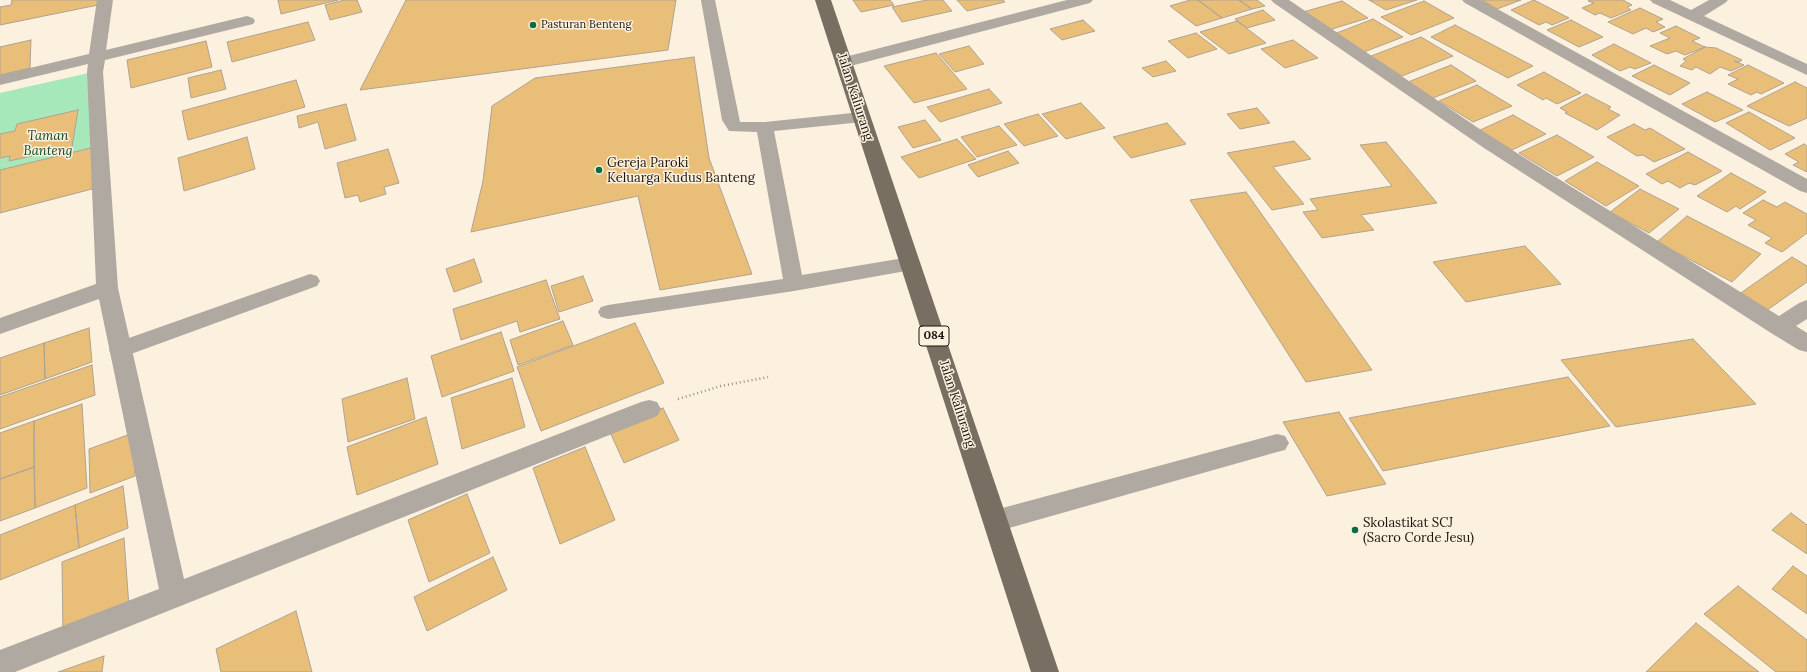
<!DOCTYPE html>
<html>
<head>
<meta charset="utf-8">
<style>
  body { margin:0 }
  canvas { display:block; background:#fcf0de }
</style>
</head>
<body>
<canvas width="1807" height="672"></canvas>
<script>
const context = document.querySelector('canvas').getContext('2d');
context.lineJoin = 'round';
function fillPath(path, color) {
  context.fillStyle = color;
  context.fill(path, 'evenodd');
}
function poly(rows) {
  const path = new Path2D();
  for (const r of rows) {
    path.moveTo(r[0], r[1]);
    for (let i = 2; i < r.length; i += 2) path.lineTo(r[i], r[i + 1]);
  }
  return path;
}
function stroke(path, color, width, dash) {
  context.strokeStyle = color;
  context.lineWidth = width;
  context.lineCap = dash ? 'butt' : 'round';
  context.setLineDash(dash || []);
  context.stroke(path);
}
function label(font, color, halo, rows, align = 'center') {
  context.font = font + ' Lora,serif';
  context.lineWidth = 3;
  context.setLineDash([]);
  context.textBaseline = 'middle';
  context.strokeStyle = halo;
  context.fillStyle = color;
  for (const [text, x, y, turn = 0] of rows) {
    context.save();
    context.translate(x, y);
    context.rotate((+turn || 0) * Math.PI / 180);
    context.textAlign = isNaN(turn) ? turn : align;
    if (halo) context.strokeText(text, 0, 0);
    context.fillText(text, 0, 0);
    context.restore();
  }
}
fillPath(poly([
  [93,72,99,183,0,204,0,93]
]), '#a7e8bb');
const building = poly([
  [12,0,99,0,98,5,0,25,0,7,11,5,12,0],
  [278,0,338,0,281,14,278,0],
  [344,0,357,0,362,12,330,20,325,5,344,0],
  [406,0,676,0,668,50,360,90,406,0],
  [853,0,890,0,894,5,861,12,853,0],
  [927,0,943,0,952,11,902,22,892,7,927,0],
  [957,0,1003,0,1005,2,967,11,957,0],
  [1190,0,1198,0,1222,18,1196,26,1170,6,1190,0],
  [1198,0,1239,0,1252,9,1222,18,1198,0],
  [1239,0,1257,0,1265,6,1252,9,1239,0],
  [1369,0,1417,0,1386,10,1369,0],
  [1482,0,1521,0,1497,9,1482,0],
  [1534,0,1569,18,1552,25,1546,22,1539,25,1511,10,1534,0],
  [1623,0,1632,5,1627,7,1631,10,1611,18,1600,13,1595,15,1582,8,1594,3,1588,1,1589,0,1623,0],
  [1342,1,1368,18,1329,30,1303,12,1342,1],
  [1424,1,1454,18,1411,35,1381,17,1424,1],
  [1640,8,1663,19,1656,22,1665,27,1653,32,1646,28,1633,34,1608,22,1640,8],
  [1263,10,1275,20,1247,28,1235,19,1263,10],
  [1373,19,1403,37,1364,52,1334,34,1373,19],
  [1083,20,1095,31,1062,40,1050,29,1083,20],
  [1571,20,1603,37,1579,47,1547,30,1571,20],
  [1237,21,1266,43,1229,54,1200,32,1237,21],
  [308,22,315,40,232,62,227,42,308,22],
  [1455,25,1533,66,1508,78,1431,37,1455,25],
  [1676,26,1700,38,1692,41,1705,47,1685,55,1676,51,1667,54,1650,46,1670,38,1660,33,1676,26],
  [1196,33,1217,49,1188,58,1168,41,1196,33],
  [1421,37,1453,56,1402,76,1371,56,1421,37],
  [31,40,30,68,0,75,0,47,31,40],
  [1293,40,1318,58,1285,68,1261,49,1293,40],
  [206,41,212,67,131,88,127,60,206,41],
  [1614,44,1651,63,1635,69,1630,67,1620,71,1592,55,1614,44],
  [969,46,984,64,955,72,939,54,969,46],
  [1705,47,1716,48,1742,60,1739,62,1734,61,1744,65,1731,71,1720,67,1710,74,1696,67,1692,70,1680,66,1686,61,1683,59,1705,47],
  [936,53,967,89,914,103,884,66,936,53],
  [694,57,709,158,752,274,660,290,638,196,471,232,483,181,492,106,535,78,694,57],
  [1166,61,1176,71,1153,77,1142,68,1166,61],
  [1451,65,1476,81,1433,98,1408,82,1451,65],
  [1654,65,1690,83,1670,95,1632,76,1654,65],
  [1748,65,1784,83,1761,94,1757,92,1751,95,1728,84,1738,79,1728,75,1748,65],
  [221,70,226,89,191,98,188,78,221,70],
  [1544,72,1581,93,1557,104,1546,98,1543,100,1517,85,1544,72],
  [296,80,305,107,188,140,182,111,296,80],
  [1795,82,1807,88,1807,118,1789,126,1747,106,1795,82],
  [1477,85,1512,106,1473,122,1439,101,1477,85],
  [989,89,1002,103,940,122,927,107,989,89],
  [1707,92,1743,110,1715,122,1682,104,1707,92],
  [1586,94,1611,107,1608,109,1620,115,1597,130,1565,113,1567,112,1560,108,1586,94],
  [1081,103,1105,128,1066,139,1042,114,1081,103],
  [346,104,356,140,325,149,318,122,299,128,297,116,346,104],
  [1257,108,1270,123,1240,129,1227,114,1257,108],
  [78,110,72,147,9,161,10,156,0,158,0,134,15,131,17,124,78,110],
  [1749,112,1795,138,1770,150,1726,123,1749,112],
  [1038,114,1058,136,1024,146,1004,124,1038,114],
  [1513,115,1546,134,1512,150,1480,130,1513,115],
  [925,120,941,140,913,148,898,127,925,120],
  [1167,123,1186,144,1131,158,1113,137,1167,123],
  [1634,124,1645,130,1650,128,1685,149,1654,162,1643,155,1637,156,1607,137,1634,124],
  [999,126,1017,145,977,157,961,137,999,126],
  [1557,135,1594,157,1557,176,1519,153,1557,135],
  [247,137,255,169,184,191,178,158,247,137],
  [957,139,976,159,919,178,901,157,957,139],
  [1294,141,1311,159,1273,167,1304,204,1272,210,1227,153,1294,141],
  [1386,142,1437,203,1361,215,1374,230,1322,238,1303,212,1318,210,1310,199,1392,186,1360,145,1386,142],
  [1804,144,1807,146,1807,172,1793,165,1799,162,1785,154,1804,144],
  [95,147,92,189,0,213,0,170,95,147],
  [388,149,399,183,384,187,386,194,360,202,358,195,345,198,337,163,388,149],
  [1008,151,1019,163,978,177,968,165,1008,151],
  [1688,152,1722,171,1695,185,1689,183,1680,188,1668,181,1662,184,1646,174,1688,152],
  [1597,162,1639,186,1606,206,1565,181,1597,162],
  [1731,173,1766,192,1740,209,1736,206,1727,212,1697,196,1731,173],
  [1640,189,1679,209,1649,233,1610,212,1640,189],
  [1246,192,1372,370,1306,382,1190,200,1246,192],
  [1763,200,1777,207,1785,202,1807,214,1807,233,1782,252,1765,243,1772,238,1748,225,1756,220,1743,213,1763,200],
  [1687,216,1761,254,1732,282,1657,242,1687,216],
  [1525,246,1561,284,1466,302,1433,262,1525,246],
  [1792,257,1807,266,1807,282,1763,313,1735,297,1792,257],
  [474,259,482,282,454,292,446,269,474,259],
  [583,276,593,301,559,312,551,286,583,276],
  [546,280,560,319,520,332,517,321,461,340,453,309,546,280],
  [563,321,573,345,518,365,510,340,563,321],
  [635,323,664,383,541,431,517,367,635,323],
  [89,328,92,362,45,379,44,343,89,328],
  [501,332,514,371,442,397,431,356,501,332],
  [1693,339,1756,404,1616,427,1561,360,1693,339],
  [44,343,45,379,0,395,0,358,44,343],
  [92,365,95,395,0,429,0,397,92,365],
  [1568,377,1610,426,1383,471,1349,418,1568,377],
  [407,378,415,419,348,442,342,399,407,378],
  [512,378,525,427,462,449,451,398,512,378],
  [82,404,87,488,35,508,34,421,82,404],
  [663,408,679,440,624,463,609,430,663,408],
  [1339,412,1386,484,1327,496,1283,422,1339,412],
  [426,417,438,464,357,495,347,447,426,417],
  [34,421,34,467,0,479,0,433,34,421],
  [133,433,135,476,90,493,89,449,133,433],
  [585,447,615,520,560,544,533,468,585,447],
  [34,467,35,508,0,521,0,479,34,467],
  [123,486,128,528,79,548,75,505,123,486],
  [467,494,490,553,429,582,408,520,467,494],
  [75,505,79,548,0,580,0,535,75,505],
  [1791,513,1807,525,1807,554,1772,530,1791,513],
  [124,538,129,607,63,635,62,562,124,538],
  [493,557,507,590,427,631,414,597,493,557],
  [1793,566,1807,576,1807,614,1772,589,1793,566],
  [1738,586,1807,640,1807,672,1776,672,1704,614,1738,586],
  [296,611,312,672,221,672,216,649,296,611],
  [1696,623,1759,672,1646,672,1696,623],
  [104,656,102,672,58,672,104,656]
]);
fillPath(building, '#e9be79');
stroke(building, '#aea392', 1);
stroke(poly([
  [678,399,721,386,768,377]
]), '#9a9184', 2.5, [1, 3]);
fillPath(poly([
  [701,0,715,0,740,122,765,122,862,112,868,113,870,117,868,121,862,122,774,131,802,275,910,257,917,259,920,264,917,269,794,291,608,319,601,317,598,312,601,307,608,305,783,279,757,132,729,131,722,120,701,0],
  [310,274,317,276,320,281,317,286,120,358,112,356,109,350,112,344,310,274],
  [1277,434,1285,436,1289,443,1285,450,1277,452,995,532,986,529,983,521,986,513,995,510,1277,434]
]), '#afa9a2');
fillPath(poly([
  [97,0,113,0,106,50,247,16,253,18,255,21,253,24,105,60,103,72,118,288,184,579,641,402,649,400,657,402,661,409,657,416,15,672,0,672,0,650,159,589,99,299,0,334,0,318,96,284,87,72,88,64,0,85,0,75,89,54,97,0],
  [1067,0,1093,0,1090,3,843,68,837,67,835,63,837,59,1067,0],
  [1271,0,1289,0,1496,140,1779,316,1799,303,1807,300,1807,319,1796,326,1807,333,1807,352,1799,350,1771,333,1484,148,1274,3,1271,0],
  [1462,0,1481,0,1807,179,1807,193,1800,191,1465,3,1462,0],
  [1650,0,1670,0,1691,10,1709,0,1728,0,1725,3,1704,16,1807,64,1807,75,1653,3,1650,0]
]), '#afa9a2');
fillPath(poly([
  [815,0,831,0,1059,672,1031,672,815,0]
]), '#786e61');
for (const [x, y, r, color] of [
  [533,25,4,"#066c42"],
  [599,170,4,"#066c42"],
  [1355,530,4,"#066c42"]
]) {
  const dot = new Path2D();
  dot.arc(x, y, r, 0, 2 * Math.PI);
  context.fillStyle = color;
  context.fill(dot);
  stroke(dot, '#fcf0de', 1.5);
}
label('11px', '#1a150f', '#fcf0de', [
  ["Pasturan Benteng",541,25]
], 'left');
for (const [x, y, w] of [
  [934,336,30]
]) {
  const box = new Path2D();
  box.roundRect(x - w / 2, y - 10, w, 20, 3);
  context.fillStyle = '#fcf0de';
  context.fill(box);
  stroke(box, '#1a150f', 1);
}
label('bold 12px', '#1a150f', null, [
  ["084",934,336]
]);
label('13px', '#1a150f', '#fcf0de', [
  ["Jalan Kaliurang",855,97,72],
  ["Jalan Kaliurang",957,404,72]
]);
label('italic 13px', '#114728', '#fcf0de', [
  ["Taman",48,136],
  ["Banteng",48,151]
]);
label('13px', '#1a150f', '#fcf0de', [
  ["Gereja Paroki",607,163],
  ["Keluarga Kudus Banteng",607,178],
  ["Skolastikat SCJ",1363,523],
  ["(Sacro Corde Jesu)",1363,538]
], 'left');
</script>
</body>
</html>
